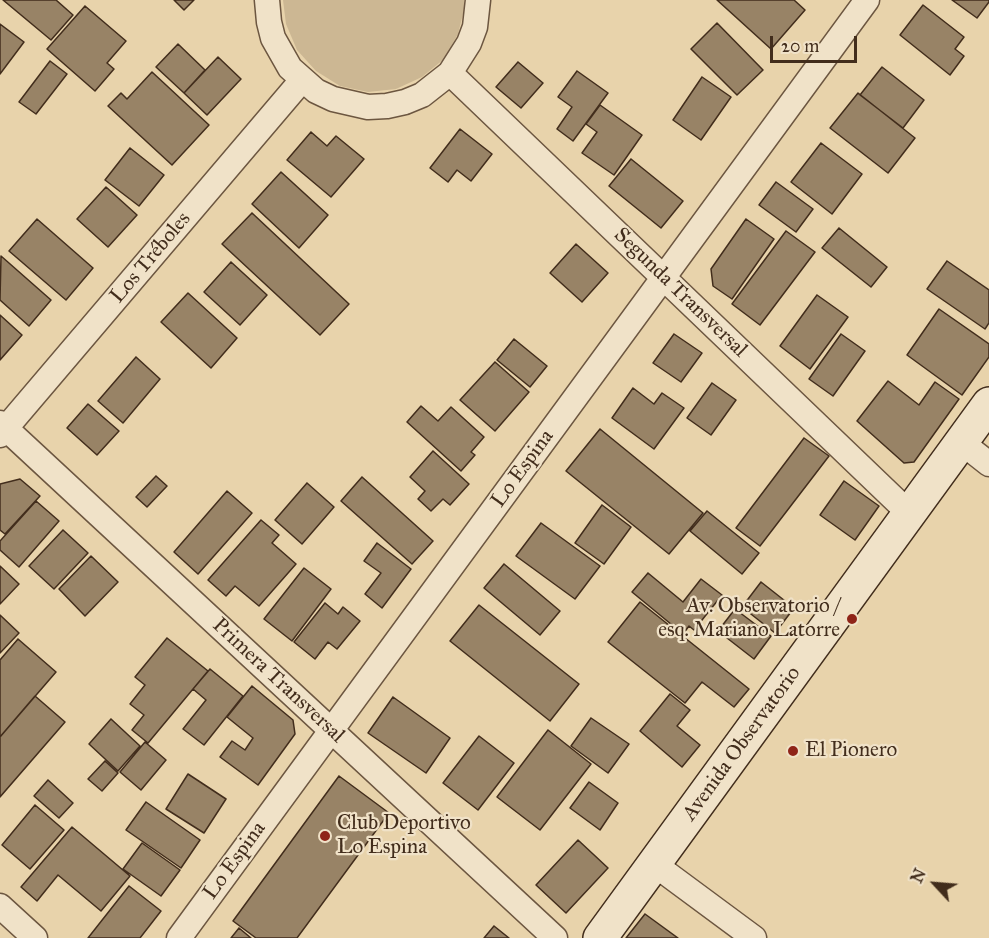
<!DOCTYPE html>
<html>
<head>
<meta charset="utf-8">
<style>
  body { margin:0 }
  #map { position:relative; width:989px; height:938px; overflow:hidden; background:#e8d3ab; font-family:"IM FELL Great Primer",serif }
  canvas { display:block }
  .north { position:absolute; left:905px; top:854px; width:60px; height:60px; -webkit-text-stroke:4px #f0e2c8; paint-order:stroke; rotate:296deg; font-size:16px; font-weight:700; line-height:24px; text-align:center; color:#422d1c }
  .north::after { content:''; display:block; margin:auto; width:21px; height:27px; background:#422d1c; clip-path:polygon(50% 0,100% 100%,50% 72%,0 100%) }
  .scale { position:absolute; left:770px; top:36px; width:87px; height:27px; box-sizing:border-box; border:3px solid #422d1c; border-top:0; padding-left:8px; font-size:18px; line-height:21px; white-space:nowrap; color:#422d1c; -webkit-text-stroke:4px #f0e2c8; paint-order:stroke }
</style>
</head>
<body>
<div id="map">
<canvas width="989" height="938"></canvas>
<div class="north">N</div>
<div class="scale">20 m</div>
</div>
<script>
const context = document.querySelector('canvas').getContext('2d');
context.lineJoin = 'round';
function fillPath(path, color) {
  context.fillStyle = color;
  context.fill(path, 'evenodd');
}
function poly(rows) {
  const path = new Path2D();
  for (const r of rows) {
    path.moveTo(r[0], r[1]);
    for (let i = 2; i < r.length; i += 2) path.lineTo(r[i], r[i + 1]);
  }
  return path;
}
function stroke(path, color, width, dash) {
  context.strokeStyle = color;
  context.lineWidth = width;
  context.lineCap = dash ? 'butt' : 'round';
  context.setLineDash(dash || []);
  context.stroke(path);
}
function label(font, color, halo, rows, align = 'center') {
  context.font = font + ' "IM FELL Great Primer",serif';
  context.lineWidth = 4.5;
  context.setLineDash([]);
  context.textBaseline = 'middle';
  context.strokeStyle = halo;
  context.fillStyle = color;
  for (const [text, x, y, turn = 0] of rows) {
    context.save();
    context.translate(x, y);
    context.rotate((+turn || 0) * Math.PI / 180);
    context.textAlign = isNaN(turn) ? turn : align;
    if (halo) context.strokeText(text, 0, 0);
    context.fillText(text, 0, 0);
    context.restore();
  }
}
fillPath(poly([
  [283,0,464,0,465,6,458,34,444,59,422,77,396,89,368,92,340,86,316,71,297,50,286,24]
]), '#ccb793');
const building = poly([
  [3,0,56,0,73,15,51,40,3,0],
  [174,0,194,0,184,10,174,0],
  [717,0,794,0,805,10,771,49,717,0],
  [952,0,989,0,989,2,977,18,952,0],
  [923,5,964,37,955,49,964,56,950,75,900,35,923,5],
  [85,6,126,41,107,63,114,69,95,91,47,49,85,6],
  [717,23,763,70,737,95,691,49,717,23],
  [0,24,24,42,0,74,0,24],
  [178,44,205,70,184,93,156,67,178,44],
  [218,57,241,79,207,115,184,93,218,57],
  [50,61,67,74,36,114,19,102,50,61],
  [518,62,543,83,521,108,496,87,518,62],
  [882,67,924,100,903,128,860,95,882,67],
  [577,71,608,93,573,141,557,129,572,107,558,97,577,71],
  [152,72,209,125,172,165,108,106,121,93,127,99,152,72],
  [702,77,731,97,701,140,673,120,702,77],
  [858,93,915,138,888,173,830,128,858,93],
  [600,105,642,135,614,175,582,153,597,132,586,124,600,105],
  [460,129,492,154,471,181,457,170,448,182,430,168,460,129],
  [311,132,327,146,336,136,364,159,331,197,287,160,311,132],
  [821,143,862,174,832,214,791,182,821,143],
  [130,148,164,175,139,206,105,180,130,148],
  [631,159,683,201,661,228,609,186,631,159],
  [281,172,328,215,299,248,252,204,281,172],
  [776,182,813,209,796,232,759,205,776,182],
  [106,187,137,215,108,247,77,219,106,187],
  [252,213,349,304,320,335,222,244,252,213],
  [37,219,93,268,66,300,9,251,37,219],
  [746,219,774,239,732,299,713,286,711,269,746,219],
  [839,228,887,267,871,287,822,248,839,228],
  [786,231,815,252,760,325,732,304,786,231],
  [576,244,608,273,582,302,550,273,576,244],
  [1,256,51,300,29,326,0,300,1,256],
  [947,261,989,290,989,323,985,329,927,289,947,261],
  [231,262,267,295,240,325,204,292,231,262],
  [188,293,237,338,211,368,161,322,188,293],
  [817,295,848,317,810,369,780,346,817,295],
  [939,309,989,344,989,357,962,395,907,355,939,309],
  [0,315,22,335,0,360,0,315],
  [674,334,702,353,681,382,653,363,674,334],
  [841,334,865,351,833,396,809,379,841,334],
  [514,339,547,366,530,387,497,360,514,339],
  [136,357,160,379,123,423,98,401,136,357],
  [495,362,529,392,495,431,460,400,495,362],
  [888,381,919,405,935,382,959,399,914,462,904,463,857,421,888,381],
  [712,383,736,400,711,435,687,418,712,383],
  [633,388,654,404,662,393,684,408,654,449,612,418,633,388],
  [88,404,119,431,97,455,67,428,88,404],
  [421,406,438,421,451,407,484,437,471,452,475,455,461,471,407,422,421,406],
  [600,429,703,513,669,554,566,471,600,429],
  [804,438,829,456,760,546,736,528,804,438],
  [433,451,469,484,450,505,443,499,431,511,418,499,425,491,410,477,433,451],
  [156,476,167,486,147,507,136,497,156,476],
  [362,477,433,541,412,564,341,501,362,477],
  [20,479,40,496,5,534,0,530,0,484,20,479],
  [844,481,879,506,855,540,820,515,844,481],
  [307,483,334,507,302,544,275,520,307,483],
  [227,491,252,513,198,574,174,552,227,491],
  [36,501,59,521,19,567,0,550,0,541,36,501],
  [602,505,631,527,604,564,575,543,602,505],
  [707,511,759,553,742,574,690,531,707,511],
  [261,520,279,535,272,543,296,564,259,606,235,586,226,596,208,580,261,520],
  [541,523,600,566,575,599,516,556,541,523],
  [63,530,88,553,54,589,29,566,63,530],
  [377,543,411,569,382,608,365,594,381,573,364,561,377,543],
  [91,556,118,582,85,616,59,589,91,556],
  [504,564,560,611,540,635,484,588,504,564],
  [0,566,19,584,0,604,0,566],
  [304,568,331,589,292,641,264,619,304,568],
  [648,573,683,602,701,579,722,595,694,630,689,626,683,634,632,592,648,573],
  [761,582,794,608,775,633,742,607,761,582],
  [640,602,749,689,734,707,702,682,685,703,608,642,640,602],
  [325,603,338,614,343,607,360,621,337,649,328,642,315,659,294,642,325,603],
  [479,605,579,684,550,721,450,641,479,605],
  [735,609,771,636,754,659,718,631,735,609],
  [0,615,19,633,0,653,0,615],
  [167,638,208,671,148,743,132,730,144,715,130,704,145,685,135,677,167,638],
  [18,639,56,672,0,737,0,660,18,639],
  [210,669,243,696,204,745,183,729,206,700,193,689,210,669],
  [252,686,293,720,295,734,258,785,220,757,232,741,245,750,253,738,227,717,252,686],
  [670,694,690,710,677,726,700,745,682,767,640,731,670,694],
  [35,696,65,722,0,797,0,737,35,696],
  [393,697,450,738,426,773,368,733,393,697],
  [591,718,629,744,608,773,571,746,591,718],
  [111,719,140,746,118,771,89,744,111,719],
  [548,730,591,764,540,830,497,797,548,730],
  [479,736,514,763,478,810,443,783,479,736],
  [145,742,166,760,141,790,120,772,145,742],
  [105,761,118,773,102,791,88,779,105,761],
  [188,774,226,799,204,833,166,809,188,774],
  [339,776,389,813,297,938,256,938,233,921,339,776],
  [48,780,73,803,59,818,34,796,48,780],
  [589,782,618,803,600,830,570,808,589,782],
  [146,802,200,840,181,868,126,830,146,802],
  [35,805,64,830,30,869,2,845,35,805],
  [72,827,130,876,101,911,58,875,37,901,21,887,72,827],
  [578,840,608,868,566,913,536,885,578,840],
  [142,843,180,870,161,896,123,869,142,843],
  [129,886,161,911,140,938,88,938,129,886],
  [645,914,678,938,626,938,645,914],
  [494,926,509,938,484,938,494,926],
  [239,928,251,938,231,938,239,928]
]);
fillPath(building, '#988366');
stroke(building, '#422d1c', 1.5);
const street = poly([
  [267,0,269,22,273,38,290,68,316,91,333,99,368,107,387,106,405,102,422,95,450,73,469,43,475,27,478,0],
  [450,73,910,514],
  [0,423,555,938],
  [0,435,302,80],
  [961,442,989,464],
  [654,864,754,938],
  [0,906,35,938],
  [179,938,867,0]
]);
const secondary = poly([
  [600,938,989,404]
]);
stroke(street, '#6c5640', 27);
stroke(secondary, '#422d1c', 36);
stroke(street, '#f0e2c8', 24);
stroke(secondary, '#f0e2c8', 33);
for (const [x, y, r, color] of [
  [852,619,6,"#8f2418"],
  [793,751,6,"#8f2418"],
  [325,836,6,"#8f2418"]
]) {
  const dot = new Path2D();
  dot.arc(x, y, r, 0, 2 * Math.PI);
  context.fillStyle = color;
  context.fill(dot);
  stroke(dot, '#f0e2c8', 2);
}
label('21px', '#422d1c', '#f0e2c8', [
  ["Los Tréboles",151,258,-50],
  ["Segunda Transversal",680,293,44],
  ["Lo Espina",523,469,-54],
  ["Primera Transversal",278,681,43],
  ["Avenida Observatorio",742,744,-54],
  ["Lo Espina",235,861,-54]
]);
label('21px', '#422d1c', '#f0e2c8', [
  ["Av. Observatorio /",840,607,"right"],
  ["esq. Mariano Latorre",840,631,"right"],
  ["El Pionero",805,751],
  ["Club Deportivo",337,824],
  ["Lo Espina",337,848]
], 'left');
</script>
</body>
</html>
